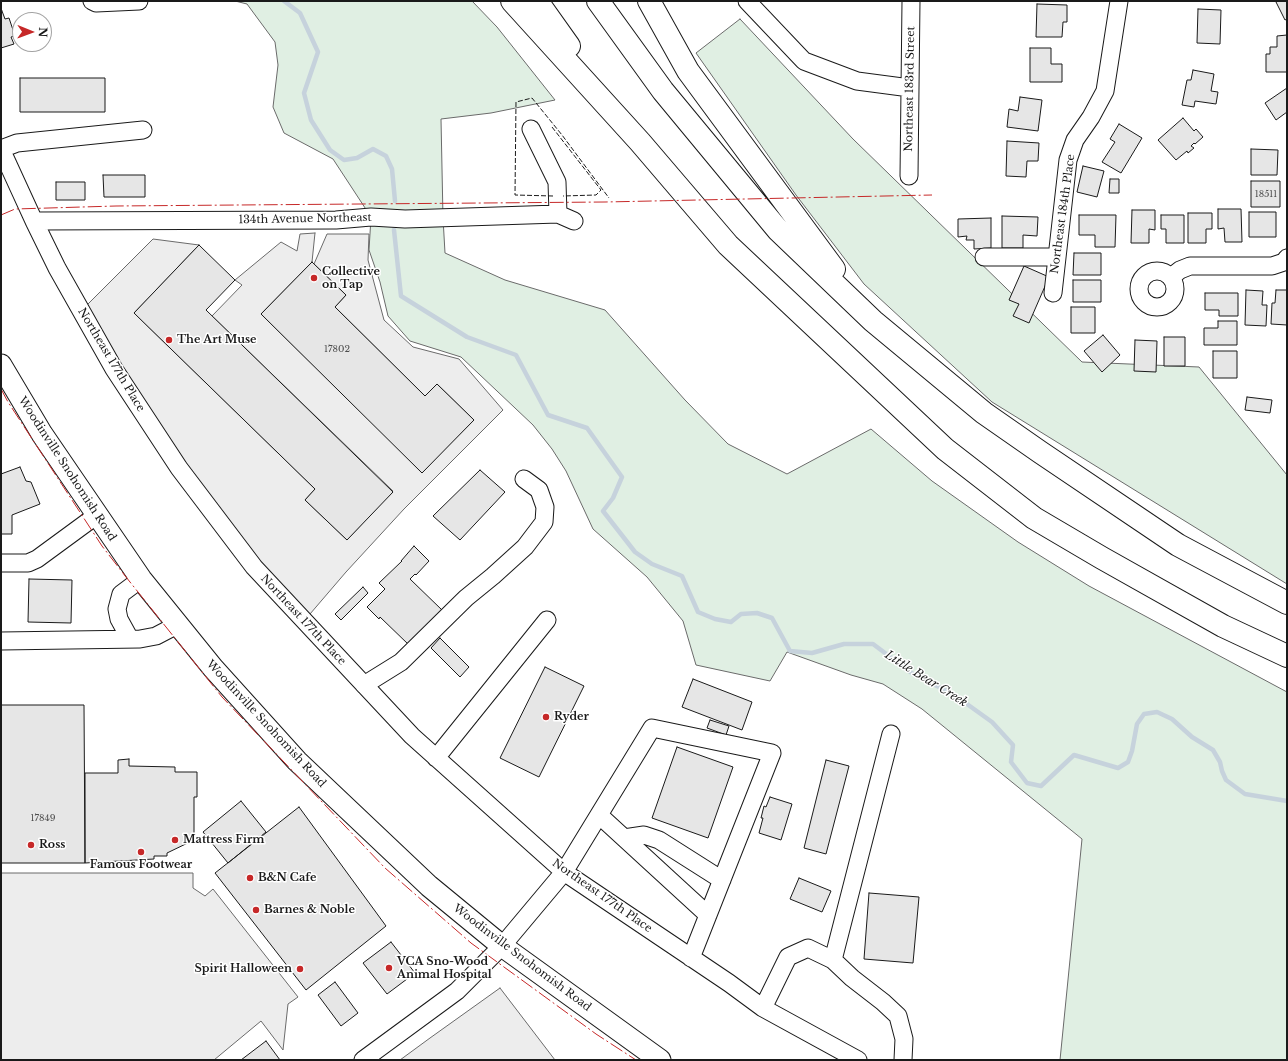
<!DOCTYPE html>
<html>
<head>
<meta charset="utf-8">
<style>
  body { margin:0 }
  #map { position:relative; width:1288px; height:1061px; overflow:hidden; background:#fff; font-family:"Libre Baskerville",serif }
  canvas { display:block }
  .frame { position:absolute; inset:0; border:2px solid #1a1a1a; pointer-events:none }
  .north { position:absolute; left:12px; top:12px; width:40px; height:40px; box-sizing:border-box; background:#fff; border:1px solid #a3a3a3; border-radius:50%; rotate:91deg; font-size:11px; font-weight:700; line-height:16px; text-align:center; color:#1a1a1a }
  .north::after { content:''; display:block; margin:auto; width:14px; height:18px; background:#c62828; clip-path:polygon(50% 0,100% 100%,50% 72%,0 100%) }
</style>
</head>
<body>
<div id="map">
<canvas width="1288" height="1061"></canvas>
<div class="frame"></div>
<div class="north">N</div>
</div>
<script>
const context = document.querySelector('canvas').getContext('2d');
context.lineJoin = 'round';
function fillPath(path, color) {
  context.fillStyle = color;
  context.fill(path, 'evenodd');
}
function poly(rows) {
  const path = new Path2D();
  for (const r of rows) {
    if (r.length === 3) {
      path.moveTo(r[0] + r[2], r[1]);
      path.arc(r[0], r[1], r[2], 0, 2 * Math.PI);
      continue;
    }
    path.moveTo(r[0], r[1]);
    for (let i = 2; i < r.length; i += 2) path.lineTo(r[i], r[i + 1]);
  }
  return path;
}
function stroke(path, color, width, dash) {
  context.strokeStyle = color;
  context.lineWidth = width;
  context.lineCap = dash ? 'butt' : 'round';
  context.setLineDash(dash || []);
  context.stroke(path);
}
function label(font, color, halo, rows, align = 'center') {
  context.font = font + ' "Libre Baskerville",serif';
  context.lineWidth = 3;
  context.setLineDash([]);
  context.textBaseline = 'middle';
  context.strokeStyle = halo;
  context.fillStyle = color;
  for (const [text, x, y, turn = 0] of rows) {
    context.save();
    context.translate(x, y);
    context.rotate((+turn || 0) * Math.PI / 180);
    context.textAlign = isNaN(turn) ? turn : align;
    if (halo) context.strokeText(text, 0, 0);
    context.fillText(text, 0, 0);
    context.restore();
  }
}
const green = poly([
  [235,1,472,1,497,27,555,100,491,113,441,119,443,218,445,253,505,280,605,310,685,400,728,444,787,474,871,429,932,481,1018,542,1089,586,1287,692,1287,1060,1060,1060,1082,839,922,709,883,684,851,675,787,652,770,681,696,665,683,621,647,577,593,529,566,471,552,449,533,425,461,357,410,341,388,316,380,282,369,250,371,217,333,159,284,133,273,107,278,65,275,42,247,4,235,1],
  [740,19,853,139,1082,362,1199,367,1287,475,1287,584,992,402,864,284,796,195,696,53,740,19]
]);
fillPath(green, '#e0efe3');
stroke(green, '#6a6a6a', 1);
const parking = poly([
  [315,233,312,262,261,314,422,472,474,420,437,384,425,396,335,307,346,295,314,264,327,234,369,234,368,260,384,320,413,347,459,359,503,410,404,509,346,572,304,621,254,567,81,311,153,239,199,245,134,313,315,489,305,500,347,540,393,491,212,316,242,285,235,280,281,242,297,251,300,234,315,233],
  [1,873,193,873,193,888,205,896,213,889,298,997,288,1004,283,1050,261,1021,214,1060,1,1060,1,873],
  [500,988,555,1060,400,1060,430,1038,500,988]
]);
fillPath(parking, '#ededed');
stroke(parking, '#6a6a6a', 1);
stroke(poly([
  [284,1,300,13,318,52,304,93,311,120,330,150,344,160,357,158,373,149,386,156,392,169,395,201],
  [394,230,401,296,467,337,516,355,548,415,587,428,622,477,613,498,603,511,635,552,652,564,682,576,698,612,715,619,731,622,741,614,757,613,772,618,790,651,812,653,844,644,873,644,913,674,953,694,992,722,1013,745,1011,762,1027,783,1041,786,1074,755,1118,768,1128,762,1132,751,1137,724,1144,714,1157,712,1172,719,1192,737,1213,750,1220,762,1222,771,1226,780,1245,794,1287,801]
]), '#c6d2dc', 4.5);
const building = poly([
  [1278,1,1287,1,1287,19,1285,20,1276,2,1278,1],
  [1037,4,1067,5,1067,22,1063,22,1062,37,1036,37,1037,4],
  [1198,9,1221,10,1220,44,1197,43,1198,9],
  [2,11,5,19,9,18,15,36,11,37,14,44,1,48,1,12,2,11],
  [1287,35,1287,72,1266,72,1266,54,1270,54,1270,47,1277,47,1277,36,1287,35],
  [1030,48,1051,48,1051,64,1062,64,1062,82,1030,82,1030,48],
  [1193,70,1214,74,1211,91,1218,92,1216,104,1195,101,1194,107,1182,105,1187,80,1191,80,1193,70],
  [20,78,105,78,105,112,20,112,20,78],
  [1287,88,1287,112,1276,120,1265,103,1287,88],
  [1020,97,1042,100,1038,131,1007,127,1009,109,1018,111,1020,97],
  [1183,118,1194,131,1196,129,1203,137,1195,144,1194,143,1191,146,1194,148,1188,153,1187,151,1176,160,1158,140,1183,118],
  [1119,124,1142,138,1121,173,1102,162,1115,142,1110,139,1119,124],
  [1007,141,1039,143,1038,161,1027,161,1026,177,1006,176,1007,141],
  [1251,149,1278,150,1277,175,1251,175,1251,149],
  [1083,166,1104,171,1097,197,1077,192,1083,166],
  [103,175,145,175,145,197,104,197,103,175],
  [1110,179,1119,179,1119,193,1109,193,1110,179],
  [1251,181,1280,181,1280,207,1251,207,1251,181],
  [56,182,85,182,85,200,56,200,56,182],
  [1218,209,1241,209,1242,242,1225,242,1224,228,1218,229,1218,209],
  [1132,210,1155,210,1155,230,1149,229,1149,243,1131,243,1132,210],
  [1249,212,1276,212,1276,237,1249,237,1249,212],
  [1188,213,1212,213,1212,229,1206,229,1206,243,1188,243,1188,213],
  [1079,215,1116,215,1115,247,1095,247,1095,235,1079,235,1079,215],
  [1161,215,1184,215,1184,243,1166,243,1166,229,1161,229,1161,215],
  [1002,216,1038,217,1037,236,1023,235,1023,248,1002,248,1002,216],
  [991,218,991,248,974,249,974,240,966,240,967,236,958,237,958,219,991,218],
  [199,245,235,280,206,310,393,492,347,540,305,500,315,489,134,313,199,245],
  [1074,253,1101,253,1101,275,1073,275,1074,253],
  [312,262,346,295,335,307,425,396,437,384,474,420,422,473,261,314,312,262],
  [1024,266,1049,277,1029,323,1013,316,1019,304,1009,300,1024,266],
  [1073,280,1101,280,1101,302,1073,302,1073,280],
  [1246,290,1263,291,1262,305,1267,305,1266,326,1245,325,1246,290],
  [1276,290,1287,290,1287,325,1271,324,1272,303,1275,303,1276,290],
  [1205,293,1238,293,1238,316,1219,316,1219,310,1205,310,1205,293],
  [1071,307,1095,307,1095,333,1071,333,1071,307],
  [1218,321,1237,321,1237,345,1204,345,1204,328,1218,328,1218,321],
  [1103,335,1120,355,1102,372,1084,351,1103,335],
  [1164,337,1185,337,1185,366,1164,366,1164,337],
  [1135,340,1157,341,1156,372,1134,371,1135,340],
  [1213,351,1237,351,1237,378,1213,378,1213,351],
  [1247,397,1272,400,1270,413,1245,410,1247,397],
  [20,467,26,481,31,482,40,504,12,515,12,534,1,534,1,474,20,467],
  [480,470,505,492,460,540,433,516,480,470],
  [414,546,429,561,416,575,415,574,410,579,442,610,409,645,380,617,379,619,367,607,385,589,379,583,402,561,401,561,414,546],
  [29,579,72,580,71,623,28,622,29,579],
  [363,587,368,593,341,620,335,614,363,587],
  [440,638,469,667,460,677,431,648,440,638],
  [545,667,584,686,539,777,500,758,545,667],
  [693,679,752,702,742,730,682,707,693,679],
  [1,705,84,705,85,863,1,863,1,705],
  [710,720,729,726,726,735,707,728,710,720],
  [677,747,733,767,708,838,652,818,677,747],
  [129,759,129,766,175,767,175,772,197,772,197,797,194,797,194,840,167,853,167,856,154,856,154,859,85,863,85,773,118,773,118,760,129,759],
  [826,760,849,766,826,854,804,848,826,760],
  [770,797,792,804,781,840,759,833,763,818,761,818,764,806,766,807,770,797],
  [241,801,266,832,228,863,203,832,241,801],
  [299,807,386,926,306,990,215,873,299,807],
  [799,878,831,891,822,912,790,899,799,878],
  [869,893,919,897,913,963,864,959,869,893],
  [391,942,415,973,387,994,363,963,391,942],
  [335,982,358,1013,341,1026,318,995,335,982],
  [266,1041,280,1060,241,1060,266,1041]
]);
fillPath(building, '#e6e6e6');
stroke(building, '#1a1a1a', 1);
const minor = poly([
  [92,1,96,3,139,1],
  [747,1,804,61,857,81,910,88],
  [531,129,557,182,558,214],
  [143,130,17,143,1,149,34,221,57,268,114,369,179,468,254,567,412,736,564,872,729,983,763,1008,858,1060],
  [909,176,911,1],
  [34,221,336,220,371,217,405,219,558,214,574,221],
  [984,257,1057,257],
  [1157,289,18],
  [1171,277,1180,270,1190,266,1272,266,1284,262,1287,258],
  [1053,293,1068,160,1075,140,1091,117,1105,91,1119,1],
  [1,563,28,563,37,559,97,515],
  [130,639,119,619,117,609,121,594,141,579],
  [1,641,140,639,156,636,177,625],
  [364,685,401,662,466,598,493,576,525,547,544,522,545,507,539,490,524,479],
  [891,734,833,960,852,978,883,1002,898,1016,904,1039,903,1060],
  [436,758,547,620],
  [599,815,708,915],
  [624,838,644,835,659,840,722,880],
  [763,1008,788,957,808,948,833,960],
  [363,1060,457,991,502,946,564,872,652,728,772,753,691,958]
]);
const major = poly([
  [1,365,42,434,141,579,213,668,297,761,429,886,502,946,660,1060]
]);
const highway = poly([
  [512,1,640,142,728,245,945,449,1034,518,1102,558,1223,626,1287,656],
  [537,1,569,46],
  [598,1,663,91,778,230,873,321,984,413,1040,452,1178,545,1287,603],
  [649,1,688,71,834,269]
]);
stroke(minor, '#1a1a1a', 19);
stroke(major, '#1a1a1a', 23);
stroke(highway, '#1a1a1a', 24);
stroke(minor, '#fff', 17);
stroke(major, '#fff', 21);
stroke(highway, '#fff', 22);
stroke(poly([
  [552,127,601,190,596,195,563,196],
  [553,196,515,195,516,102,532,98,562,135,609,198]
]), '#1a1a1a', 1, [5, 2]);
stroke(poly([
  [1,215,15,209,116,206,605,202,932,195],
  [1,389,8,402,102,546,126,577,222,697,385,868,471,943,596,1034,636,1060]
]), '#c62828', 1, [14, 3, 2, 3]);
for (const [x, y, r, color] of [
  [314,278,4,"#c62828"],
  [169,340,4,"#c62828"],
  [546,717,4,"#c62828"],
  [175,840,4,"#c62828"],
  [31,845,4,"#c62828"],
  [141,852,4,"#c62828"],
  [250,878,4,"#c62828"],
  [256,910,4,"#c62828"],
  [389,968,4,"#c62828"],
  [300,969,4,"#c62828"]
]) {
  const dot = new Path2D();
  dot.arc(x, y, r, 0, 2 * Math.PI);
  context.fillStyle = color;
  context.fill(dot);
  stroke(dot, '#fff', 1.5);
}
label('9px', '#4d4d4d', null, [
  ["18511",1266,194],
  ["17802",337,349],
  ["17849",43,818]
]);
label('11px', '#1a1a1a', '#fff', [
  ["Northeast 183rd Street",910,89,-89],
  ["Northeast 184th Place",1063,214,-82],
  ["134th Avenue Northeast",305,219,-1],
  ["Northeast 177th Place",111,360,59],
  ["Woodinville Snohomish Road",67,469,57],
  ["Northeast 177th Place",303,620,47],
  ["Woodinville Snohomish Road",266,724,47],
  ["Northeast 177th Place",602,896,35],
  ["Woodinville Snohomish Road",522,958,37]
]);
label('bold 11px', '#1a1a1a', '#fff', [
  ["Collective",322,272],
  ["on Tap",322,285],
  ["The Art Muse",177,340],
  ["Ryder",554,717],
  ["Mattress Firm",183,840],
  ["Ross",39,845],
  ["Famous Footwear",141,865,"center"],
  ["B&N Cafe",258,878],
  ["Barnes & Noble",264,910],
  ["VCA Sno-Wood",397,962],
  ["Animal Hospital",397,975],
  ["Spirit Halloween",292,969,"right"]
], 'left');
label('italic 12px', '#1a1a1a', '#fff', [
  ["Little Bear Creek",926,679,32]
]);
</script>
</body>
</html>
